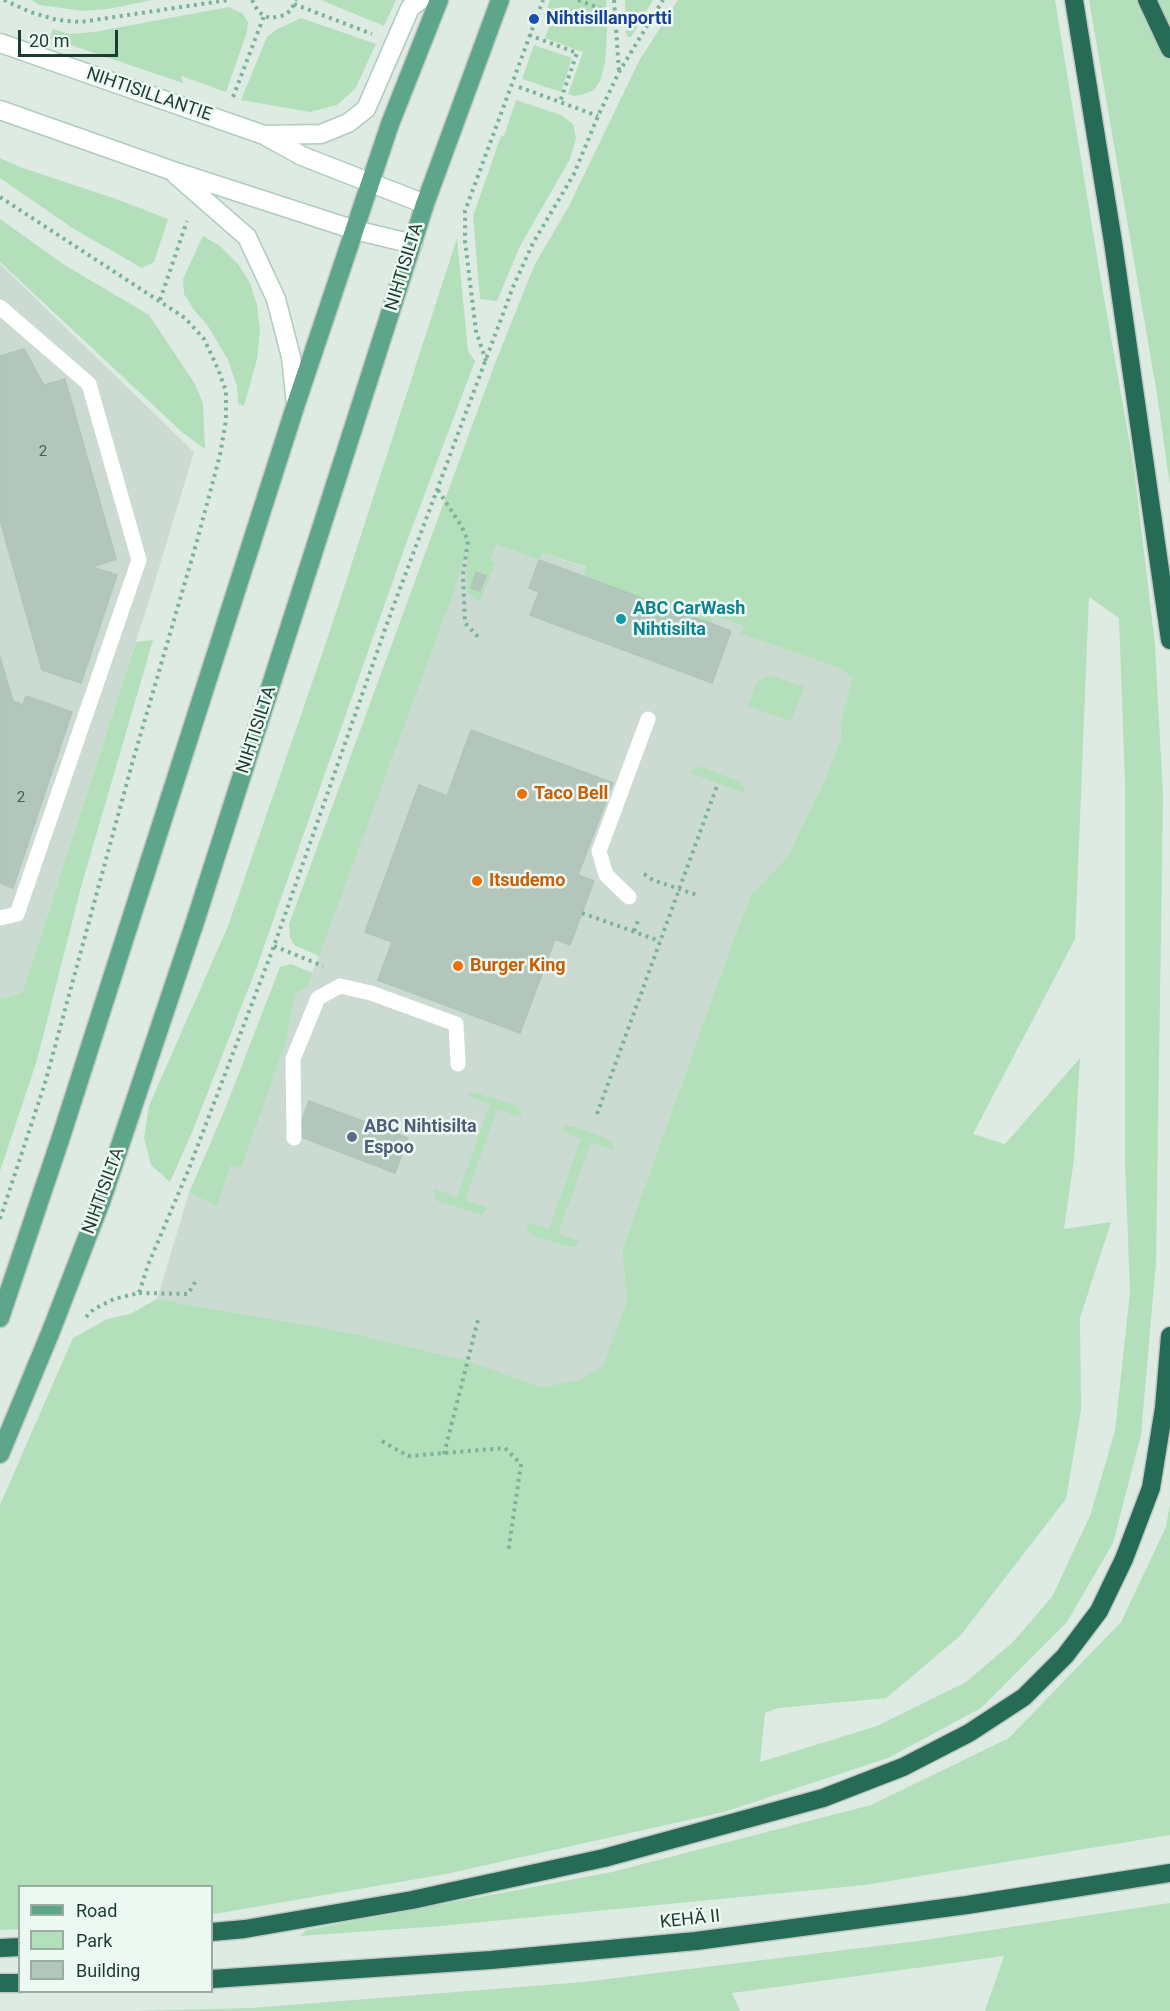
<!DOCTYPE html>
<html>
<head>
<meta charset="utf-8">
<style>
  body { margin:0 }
  #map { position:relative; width:1170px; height:2011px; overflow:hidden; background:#ddebe3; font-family:Roboto,sans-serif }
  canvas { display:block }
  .legend { position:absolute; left:18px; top:1885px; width:195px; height:108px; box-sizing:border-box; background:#eef8f2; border:2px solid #9aada5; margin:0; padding:8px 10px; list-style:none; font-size:18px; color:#1d3c31 }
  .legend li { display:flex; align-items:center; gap:12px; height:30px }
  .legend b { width:30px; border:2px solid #9aada5 }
  .scale { position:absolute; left:18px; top:30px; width:100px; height:27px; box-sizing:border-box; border:3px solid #1d3c31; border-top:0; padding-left:8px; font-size:18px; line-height:21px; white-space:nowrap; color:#1d3c31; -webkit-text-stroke:4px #eef8f2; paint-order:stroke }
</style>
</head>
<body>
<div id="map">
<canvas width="1170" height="2011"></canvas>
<ul class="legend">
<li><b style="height:8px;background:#5da68b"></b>Road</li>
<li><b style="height:16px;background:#b3dfbb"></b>Park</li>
<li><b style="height:16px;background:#b2c6bc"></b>Building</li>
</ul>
<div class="scale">20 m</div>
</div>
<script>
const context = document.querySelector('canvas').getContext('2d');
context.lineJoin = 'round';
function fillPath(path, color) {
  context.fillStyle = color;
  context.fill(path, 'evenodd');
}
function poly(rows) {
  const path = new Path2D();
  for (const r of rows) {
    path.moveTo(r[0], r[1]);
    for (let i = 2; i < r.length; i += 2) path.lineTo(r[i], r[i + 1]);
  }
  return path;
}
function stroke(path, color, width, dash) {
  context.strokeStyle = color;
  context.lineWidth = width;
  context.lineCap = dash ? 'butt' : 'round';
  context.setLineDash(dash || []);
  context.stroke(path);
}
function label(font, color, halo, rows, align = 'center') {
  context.font = font + ' Roboto,sans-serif';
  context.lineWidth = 5;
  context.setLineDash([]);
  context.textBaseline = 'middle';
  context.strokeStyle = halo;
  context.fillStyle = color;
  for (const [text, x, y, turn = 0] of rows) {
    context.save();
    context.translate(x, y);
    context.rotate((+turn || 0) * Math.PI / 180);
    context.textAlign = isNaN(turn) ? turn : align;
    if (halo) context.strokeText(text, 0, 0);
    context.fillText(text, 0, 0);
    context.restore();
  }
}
fillPath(poly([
  [0,264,194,452,148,604,22,993,0,999],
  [471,533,469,548,496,544,539,560,543,553,586,568,583,576,710,623,714,616,744,626,742,634,840,668,852,678,840,723,841,738,826,777,788,856,751,895,731,946,622,1250,627,1301,604,1366,579,1380,542,1387,465,1360,351,1333,157,1299,189,1193,217,1206,231,1165,241,1168,286,1043,295,992,307,987,451,600]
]), '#cbdbd2');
fillPath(poly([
  [31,0,152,0,108,9,83,11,40,5],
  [321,0,396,0,384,26],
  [550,0,606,0,607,31,605,63,600,81,594,90,584,94,575,96,568,94,583,52,545,38,551,20,544,17],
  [625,0,653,0,631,37,628,37,626,33],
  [678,0,1055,0,1098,263,1134,468,1155,645,1163,796,1156,1263,1141,1435,1113,1543,1067,1622,981,1708,888,1758,724,1812,446,1874,214,1914,212,1914,212,1886,20,1886,19,1929,0,1930,0,1505,73,1338,107,1319,130,1314,157,1299,351,1333,465,1360,542,1387,579,1380,603,1366,627,1301,622,1250,731,946,751,895,788,856,826,777,841,738,840,723,852,678,840,668,741,634,744,626,714,616,711,624,583,576,586,567,543,553,539,560,496,544,490,560,495,563,482,597,478,602,467,592,466,574,469,542,451,600,319,956,294,945,290,937,289,924,494,366,534,266,569,206,639,61],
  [1089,597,1119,618,1125,783,1125,1161,1130,1292,1115,1431,1090,1516,1052,1597,1012,1643,966,1682,877,1726,760,1762,765,1713,778,1708,886,1698,960,1636,1066,1499,1081,1410,1080,1318,1111,1222,1064,1229,1074,1159,1080,1058,1005,1144,973,1134,1075,939],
  [1089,0,1170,0,1170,486,1157,394],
  [229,7,243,14,248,22,247,32,226,92,181,76,183,83,50,38,53,29,69,34,94,32],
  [301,18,376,44,355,89,337,105,310,112,241,100,267,37,276,30],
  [534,45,572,58,561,92,522,79],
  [516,100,561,115,573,124,576,138,570,159,520,246,497,301,480,299,473,216,501,136,504,136],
  [0,158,20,167,116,199,168,219,154,262,142,268,74,229,0,178],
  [0,219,63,264,149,315,195,384,203,404,205,449,182,432,0,262],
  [203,236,220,246,238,264,250,283,257,305,260,331,257,359,244,406,238,403,237,386,228,360,208,326,194,310,184,294,183,279],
  [457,238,468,351,475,361,407,541,256,969,193,1130,170,1182,151,1165,144,1138,149,1106,228,926,330,631],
  [153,640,81,887,37,1060,0,1171,0,999,22,993,136,642],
  [773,676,804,687,791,721,748,706,756,684,763,678],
  [702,767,739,781,744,787,745,793,690,773,695,768],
  [291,964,313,973,307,987,295,993,286,1043,241,1168,231,1165,217,1206,189,1193,225,1109,280,967],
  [471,1093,477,1093,517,1106,521,1113,521,1117,497,1109,465,1200,487,1208,482,1215,437,1201,434,1194,434,1189,457,1197,490,1104,468,1096],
  [566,1126,575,1127,605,1138,613,1145,614,1150,591,1142,558,1233,580,1242,576,1246,569,1247,534,1236,527,1229,527,1222,549,1229,581,1139,561,1131],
  [1170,1504,1170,1835,865,1885,441,1926,300,1936,306,1930,612,1872,871,1805,1009,1738,1121,1622,1166,1527],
  [1170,1903,1170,2011,985,2011,1004,1956,732,1993,740,2011,135,2011,252,2008,583,1982,918,1941]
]), '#b3dfbb');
const building = poly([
  [24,349,44,385,65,379,116,559,92,567,117,575,81,683,42,670,0,520,0,356,24,349],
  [539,560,731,631,712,683,530,615,539,592,529,588,539,560],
  [476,572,486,576,480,591,471,588,476,572],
  [0,657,13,701,23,705,26,696,72,712,13,888,0,883,0,657],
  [471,730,613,783,578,875,594,881,570,945,555,939,520,1033,378,980,392,942,365,932,419,785,447,796,471,730],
  [309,1101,408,1138,395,1173,296,1135,309,1101]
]);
fillPath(building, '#b2c6bc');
stroke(building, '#afc5ba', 1.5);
const secondary = poly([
  [0,43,264,135,302,156,425,204],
  [0,110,170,170,355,230,413,244],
  [265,135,321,134,348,123,366,109,410,8,420,0],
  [176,175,247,237,276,299,291,357,296,404]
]);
const primary = poly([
  [0,1318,61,1137,296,404,390,124,439,0],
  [0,1454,51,1331,102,1199,195,922,425,204,500,0]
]);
const highway = poly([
  [1074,0,1113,242,1170,640],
  [1147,0,1170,49],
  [212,1932,245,1929,412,1900,604,1858,823,1798,903,1767,969,1733,1024,1697,1065,1656,1099,1611,1124,1559,1151,1488,1164,1408,1170,1336],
  [0,1948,20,1947],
  [212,1979,491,1960,696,1941,967,1905,1170,1873],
  [0,1983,20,1983]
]);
stroke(secondary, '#afccbf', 21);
stroke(primary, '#c0c8c5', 21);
stroke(highway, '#c0c8c5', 21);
stroke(poly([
  [4,0,30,12,57,20,81,22,228,0],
  [252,0,258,11,264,16,271,18,285,15,291,10,296,0],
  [578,0,615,14],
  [614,0,619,71],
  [294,4,372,34],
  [529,35,577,53,560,102],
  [519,87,598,116],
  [233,97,264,16],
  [0,197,185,318,204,339,218,369,226,391,226,420,220,455,197,541,132,764,45,1083,0,1219],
  [160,300,187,221],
  [486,361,476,331,465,241,465,211,543,0],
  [438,490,462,527,468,541,463,575,465,623,481,640],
  [644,874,653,880,697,895],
  [582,913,660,941],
  [634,931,639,918],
  [274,946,323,966],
  [597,1114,718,783],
  [139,1293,188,1294,197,1279],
  [86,1317,94,1309,114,1299,139,1293,148,1265,188,1171,274,946,389,618,513,287,533,243,574,174,598,116,619,72,663,0],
  [382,1441,408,1456,505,1448,521,1464,508,1553],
  [444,1454,478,1320]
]), '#7ab29b', 4, [3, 4.5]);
stroke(poly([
  [0,307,89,384,139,560,17,914,0,918],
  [629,897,606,875,599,851,648,719],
  [294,1138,293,1059,318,998,340,986,371,993,456,1024,458,1064]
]), '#fff', 15);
stroke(secondary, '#fff', 18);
stroke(primary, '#5da68b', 18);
stroke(highway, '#266b56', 18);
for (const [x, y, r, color] of [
  [534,19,6,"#1a4fb4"],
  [621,619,6,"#0f9aa8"],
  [522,794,6,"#e8710a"],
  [477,881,6,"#e8710a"],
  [458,966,6,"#e8710a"],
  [352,1137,6,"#5c6f8a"]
]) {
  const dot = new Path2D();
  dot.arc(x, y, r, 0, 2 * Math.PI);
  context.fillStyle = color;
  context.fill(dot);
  stroke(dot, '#eef8f2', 2);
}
label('15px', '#425e54', null, [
  ["2",43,452],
  ["2",21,798]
]);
label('bold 18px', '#164399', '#eef8f2', [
  ["Nihtisillanportti",546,19]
], 'left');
label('18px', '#1d3c31', '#eef8f2', [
  ["NIHTISILLANTIE",149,95,19],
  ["NIHTISILTA",405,267,-73],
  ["NIHTISILTA",257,730,-72],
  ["NIHTISILTA",104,1191,-70],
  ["KEHÄ II",690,1920,-6]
]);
label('bold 18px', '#0d838f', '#eef8f2', [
  ["ABC CarWash",633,609],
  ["Nihtisilta",633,630]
], 'left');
label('bold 18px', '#c56008', '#eef8f2', [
  ["Taco Bell",534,794],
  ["Itsudemo",489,881],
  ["Burger King",470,966]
], 'left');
label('bold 18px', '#4e5e75', '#eef8f2', [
  ["ABC Nihtisilta",364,1127],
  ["Espoo",364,1148]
], 'left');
</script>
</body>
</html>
